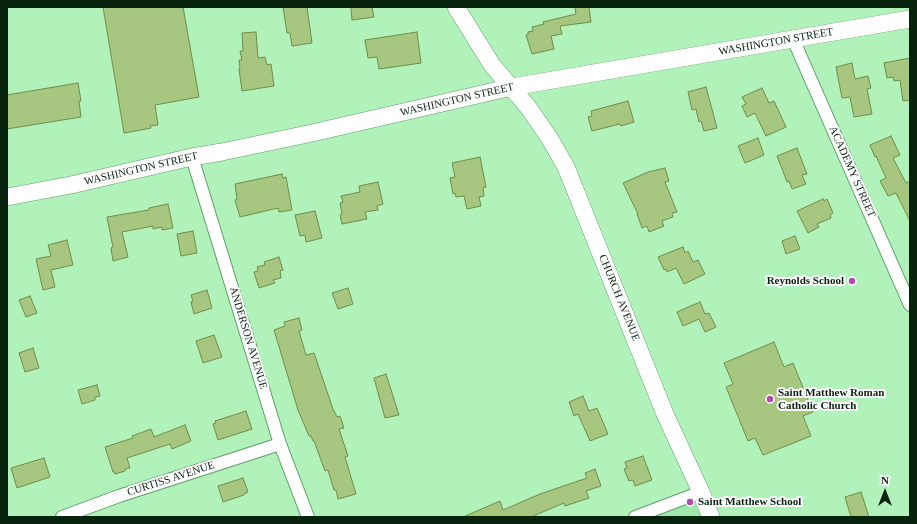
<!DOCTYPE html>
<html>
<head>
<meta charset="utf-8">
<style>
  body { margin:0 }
  #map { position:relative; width:917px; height:524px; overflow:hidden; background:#b1f2ba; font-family:Georgia,serif }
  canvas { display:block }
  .frame { position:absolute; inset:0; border:8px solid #07220d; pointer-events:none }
  .north { position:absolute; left:865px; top:472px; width:40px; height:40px; -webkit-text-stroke:3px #fff; paint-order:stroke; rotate:0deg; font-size:11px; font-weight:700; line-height:16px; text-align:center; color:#07220d }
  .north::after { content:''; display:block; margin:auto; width:14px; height:18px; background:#07220d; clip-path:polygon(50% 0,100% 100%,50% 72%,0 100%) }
</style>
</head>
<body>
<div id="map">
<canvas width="917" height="524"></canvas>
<div class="frame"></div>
<div class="north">N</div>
</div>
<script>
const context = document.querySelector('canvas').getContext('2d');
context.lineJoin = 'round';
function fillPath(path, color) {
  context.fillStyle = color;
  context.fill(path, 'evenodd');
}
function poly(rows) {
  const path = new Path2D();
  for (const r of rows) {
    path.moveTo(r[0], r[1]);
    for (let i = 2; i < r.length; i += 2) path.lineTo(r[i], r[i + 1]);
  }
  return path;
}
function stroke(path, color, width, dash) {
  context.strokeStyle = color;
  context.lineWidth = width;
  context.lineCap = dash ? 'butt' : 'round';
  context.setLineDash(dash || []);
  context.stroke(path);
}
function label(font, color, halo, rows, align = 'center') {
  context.font = font + ' Georgia,serif';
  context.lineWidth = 4;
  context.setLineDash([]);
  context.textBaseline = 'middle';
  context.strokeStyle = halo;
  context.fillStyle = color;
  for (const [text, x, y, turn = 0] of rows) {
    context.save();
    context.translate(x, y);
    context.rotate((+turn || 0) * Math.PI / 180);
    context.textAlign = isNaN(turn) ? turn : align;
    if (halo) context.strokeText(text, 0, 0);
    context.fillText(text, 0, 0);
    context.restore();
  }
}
fillPath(poly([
  [701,492,711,517,635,517]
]), '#9fe7aa');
const building = poly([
  [103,7,183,7,199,97,155,105,158,125,150,126,151,128,124,133,103,7],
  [283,7,307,7,312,43,292,46,290,33,287,33,283,7],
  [351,7,372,7,374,17,352,20,351,7],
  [575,7,589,7,591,22,560,26,562,34,551,36,554,49,532,54,526,35,528,35,528,32,533,31,532,27,544,24,543,22,576,14,575,7],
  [256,32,258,58,265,57,267,65,271,64,274,86,242,91,239,69,240,68,239,60,242,60,240,51,243,51,242,33,256,32],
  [417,32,421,63,379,69,377,57,368,58,365,40,417,32],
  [910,58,910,100,903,101,900,80,894,81,893,77,887,78,884,63,910,58],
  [852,63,855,79,868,76,871,88,867,89,872,114,854,117,850,97,842,98,836,67,852,63],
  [78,83,81,101,79,101,81,117,7,129,7,95,78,83],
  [706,87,717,128,704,131,701,121,699,122,696,109,692,110,688,92,706,87],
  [762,88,769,103,774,101,786,127,766,136,755,113,747,117,742,106,746,104,742,97,762,88],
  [628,101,634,122,621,126,620,124,592,131,588,117,592,116,591,111,628,101],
  [891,136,900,155,893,158,906,183,910,181,910,221,896,193,888,196,880,181,886,178,876,156,875,157,870,145,891,136],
  [758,138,764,155,745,163,738,146,758,138],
  [797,148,807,174,802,175,806,184,792,189,789,181,787,182,777,156,797,148],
  [480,157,486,187,483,188,484,196,479,197,481,206,467,209,464,196,456,197,455,193,453,194,450,178,455,177,452,163,480,157],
  [665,168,669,181,665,182,677,212,672,213,673,217,662,221,664,226,649,232,647,226,642,228,637,214,638,214,623,183,648,172,665,168],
  [282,174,283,178,286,177,292,210,279,212,278,208,240,217,235,200,237,199,235,184,282,174],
  [378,182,383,204,377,206,378,210,365,212,367,219,342,224,340,215,342,213,340,203,343,202,341,196,360,192,359,186,378,182],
  [823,199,824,201,827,199,833,213,830,215,831,218,817,224,819,227,808,233,797,211,823,199],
  [168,204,173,228,162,230,162,227,153,229,153,226,122,232,128,257,113,261,111,248,113,247,107,217,149,210,149,208,168,204],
  [315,211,322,238,306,242,305,235,300,236,295,215,315,211],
  [193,231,197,253,181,256,177,234,193,231],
  [795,236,800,249,786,254,782,241,795,236],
  [67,240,73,265,51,270,55,287,43,290,36,259,51,256,48,245,67,240],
  [683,247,685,253,688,251,693,262,698,260,705,274,684,284,676,268,667,272,666,269,664,270,658,257,683,247],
  [279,257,283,270,280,271,281,278,273,280,275,283,259,288,254,272,258,271,257,267,265,265,264,262,279,257],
  [348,288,353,304,338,309,332,293,348,288],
  [207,290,212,308,194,314,191,302,193,301,191,295,207,290],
  [30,296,37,313,26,317,19,300,30,296],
  [700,302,705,314,709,313,716,327,705,332,699,319,683,326,677,312,700,302],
  [299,318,302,330,299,331,306,355,314,353,333,409,337,417,340,416,344,428,339,429,348,456,345,457,356,494,338,499,336,490,334,490,328,470,325,471,314,441,313,441,311,436,309,436,298,410,274,330,285,326,284,322,299,318],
  [214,335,222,357,203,363,196,341,214,335],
  [774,342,784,367,793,363,813,412,803,416,811,436,763,455,755,438,748,441,726,387,733,384,724,363,774,342],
  [33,348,39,368,25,372,19,353,33,348],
  [386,374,399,415,385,418,374,378,386,374],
  [97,385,100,396,95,397,95,400,82,404,78,390,97,385],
  [583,396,589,411,597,408,608,434,590,441,578,414,574,416,569,402,583,396],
  [246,411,252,429,218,440,213,424,216,423,215,421,246,411],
  [185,425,191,441,172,449,170,444,127,458,130,468,125,469,125,471,115,474,115,472,113,472,105,447,133,438,132,436,151,429,154,437,185,425],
  [643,456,652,480,635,486,633,480,629,481,624,469,627,468,625,462,643,456],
  [44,458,50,477,17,488,11,468,44,458],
  [595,469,601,486,586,491,589,498,565,506,564,503,531,517,463,517,500,501,503,510,540,494,587,478,585,473,595,469],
  [243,478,248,492,244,494,244,495,223,502,218,486,243,478],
  [861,492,869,517,851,517,845,497,861,492]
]);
fillPath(building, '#a7c780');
stroke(building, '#6f8c48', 1);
const street = poly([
  [793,39,910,305],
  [192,157,280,444,308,517],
  [62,517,119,496,280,444],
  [635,517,701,492]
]);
const secondary = poly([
  [456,7,492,65,528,107,550,139,566,167,665,414,701,492,711,517],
  [7,197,71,185,192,157,222,152,312,133,512,87,910,19]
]);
stroke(street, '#5f9d69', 14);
stroke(secondary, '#5f9d69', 18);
stroke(street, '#fff', 12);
stroke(secondary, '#fff', 17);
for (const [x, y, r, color] of [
  [852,281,4,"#b24cb0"],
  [770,399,4,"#b24cb0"],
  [690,502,4,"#b24cb0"]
]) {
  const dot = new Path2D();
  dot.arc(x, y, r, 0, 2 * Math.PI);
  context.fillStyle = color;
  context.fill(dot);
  stroke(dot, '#fff', 1.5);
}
label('11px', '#07220d', '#fff', [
  ["WASHINGTON STREET",776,42,-10],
  ["WASHINGTON STREET",457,100,-13],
  ["WASHINGTON STREET",141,169,-13],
  ["ACADEMY STREET",852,172,66],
  ["CHURCH AVENUE",619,298,68],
  ["ANDERSON AVENUE",248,338,73],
  ["CURTISS AVENUE",171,479,-18]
]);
label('bold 11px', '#07220d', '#fff', [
  ["Reynolds School",844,281,"right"],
  ["Saint Matthew Roman",778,393],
  ["Catholic Church",778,406],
  ["Saint Matthew School",698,502]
], 'left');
</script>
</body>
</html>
